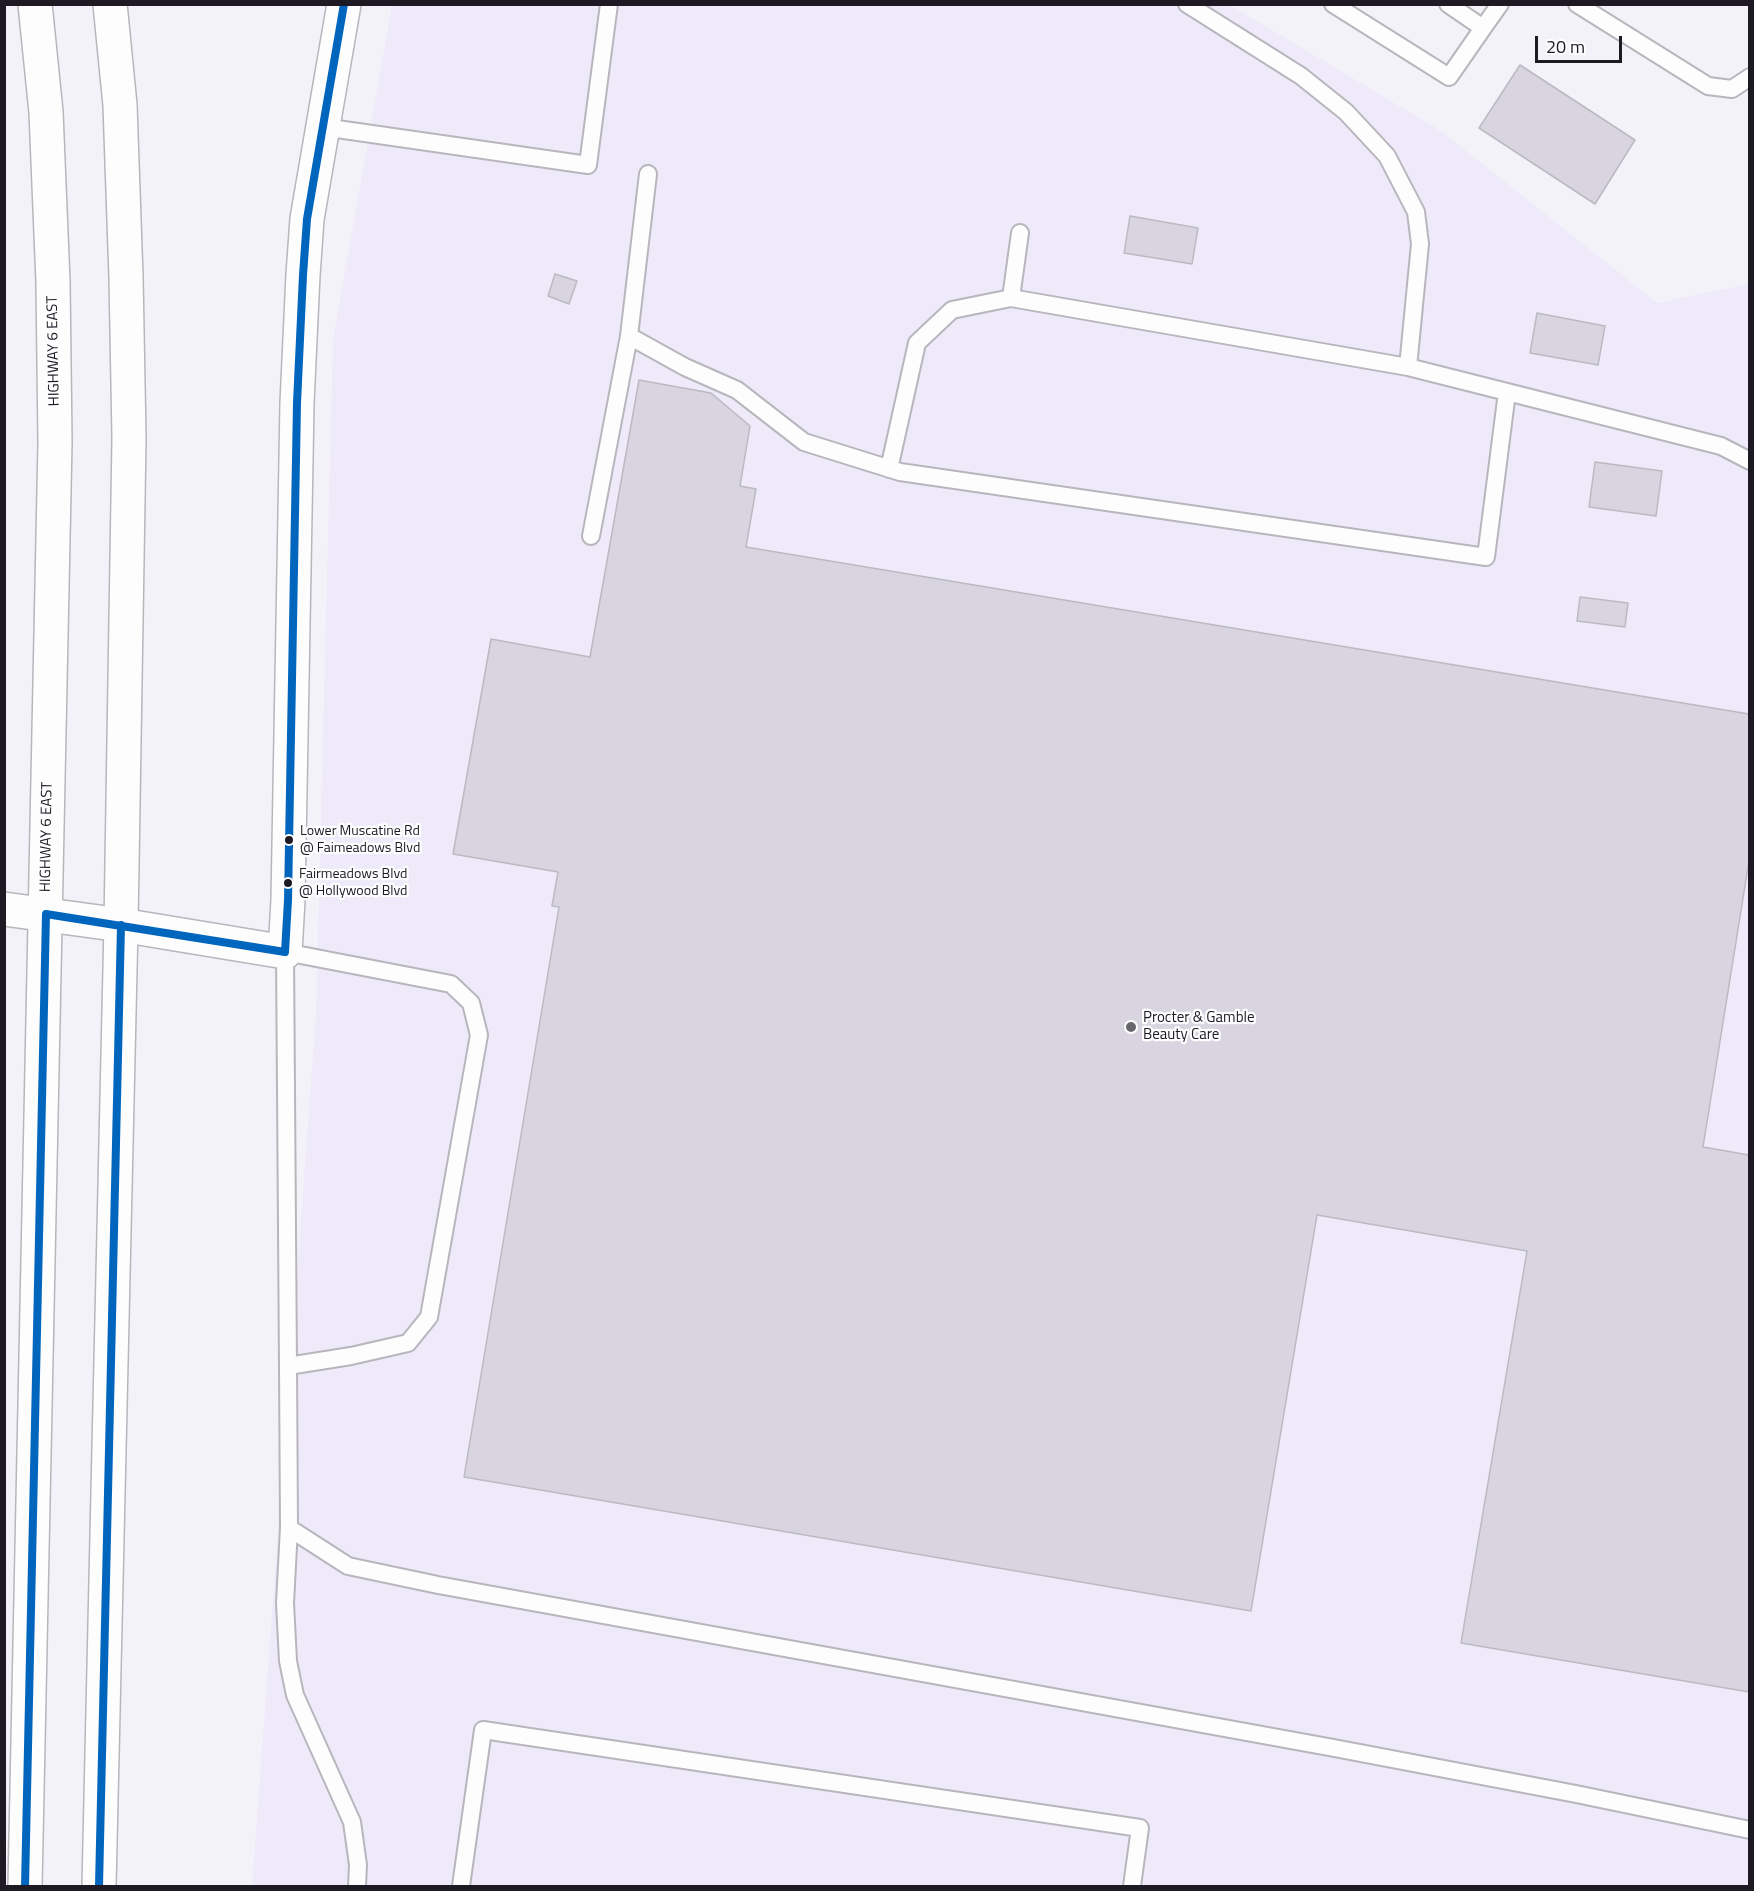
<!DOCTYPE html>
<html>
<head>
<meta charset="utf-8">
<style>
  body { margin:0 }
  #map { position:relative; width:1754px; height:1891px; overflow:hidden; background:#f3f2f8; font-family:"Titillium Web",sans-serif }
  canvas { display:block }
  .frame { position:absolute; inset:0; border:6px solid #1d1a23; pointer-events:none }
  .scale { position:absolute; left:1535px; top:36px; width:87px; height:27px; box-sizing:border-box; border:3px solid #1d1a23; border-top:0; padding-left:8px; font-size:18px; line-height:21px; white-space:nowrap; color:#1d1a23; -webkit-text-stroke:4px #fefefe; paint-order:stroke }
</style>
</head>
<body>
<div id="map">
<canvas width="1754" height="1891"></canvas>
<div class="frame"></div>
<div class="scale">20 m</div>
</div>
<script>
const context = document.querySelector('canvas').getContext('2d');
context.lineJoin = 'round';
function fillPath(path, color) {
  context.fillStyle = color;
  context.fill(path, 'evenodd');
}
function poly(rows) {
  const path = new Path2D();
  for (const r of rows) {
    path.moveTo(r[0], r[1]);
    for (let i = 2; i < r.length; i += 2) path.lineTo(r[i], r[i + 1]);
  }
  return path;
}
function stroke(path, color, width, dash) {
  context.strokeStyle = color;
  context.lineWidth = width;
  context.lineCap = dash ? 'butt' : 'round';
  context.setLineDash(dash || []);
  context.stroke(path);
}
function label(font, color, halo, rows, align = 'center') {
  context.font = font + ' "Titillium Web",sans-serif';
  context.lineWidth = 4.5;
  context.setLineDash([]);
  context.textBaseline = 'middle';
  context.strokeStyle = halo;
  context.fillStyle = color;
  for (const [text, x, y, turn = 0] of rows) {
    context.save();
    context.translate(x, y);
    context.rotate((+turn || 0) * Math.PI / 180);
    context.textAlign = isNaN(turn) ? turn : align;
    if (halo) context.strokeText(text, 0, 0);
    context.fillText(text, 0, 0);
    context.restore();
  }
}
fillPath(poly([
  [392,5,1230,5,1441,131,1657,303,1749,284,1749,1886,252,1886,316,1015,333,340]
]), '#eeeafa');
const building = poly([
  [1520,65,1635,140,1595,204,1479,128,1520,65],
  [1130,216,1198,228,1192,264,1124,253,1130,216],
  [555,274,577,281,569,304,548,296,555,274],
  [1537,313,1605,326,1598,365,1530,353,1537,313],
  [639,380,711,393,750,426,740,486,756,489,746,547,1749,714,1749,861,1703,1147,1749,1155,1749,1692,1461,1643,1527,1251,1317,1215,1251,1611,464,1477,559,907,552,906,558,872,453,854,491,639,590,657,639,380],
  [1595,462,1662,471,1656,516,1589,507,1595,462],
  [1580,597,1628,603,1625,627,1577,621,1580,597]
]);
fillPath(building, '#d8d4e0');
stroke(building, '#bbbac0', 1.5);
const service = poly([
  [1187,4,1301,76,1346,112,1387,156,1416,212,1420,244,1408,367],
  [1333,4,1449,77,1483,28],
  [1448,4,1483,28,1500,4],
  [1577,4,1708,86,1732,89,1750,77],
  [323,127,588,165,609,4],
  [1011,298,1020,233],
  [629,336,685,367,737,390,804,442,900,472,1486,557,1507,392],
  [889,469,917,343,952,310,1011,298,1408,367,1721,446,1750,461],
  [591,536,629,336,648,174],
  [288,1366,351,1356,408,1343,429,1317,479,1035,471,1003,451,984,285,952,288,1366,289,1528,348,1566,438,1585,1334,1748,1576,1794,1750,1830],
  [289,1528,285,1603,288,1661,295,1695,352,1822,358,1865,357,1886],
  [461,1886,483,1730,1140,1828,1132,1886]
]);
const minor = poly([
  [4,909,121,925,285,952]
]);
const tertiary = poly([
  [285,952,288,900,297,403,303,275,307,219,344,4]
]);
const primary = poly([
  [25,1886,55,442,53,282,46,112,35,4],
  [99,1886,121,925,129,438,126,277,120,105,110,4]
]);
stroke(service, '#b8b6bd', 20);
stroke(minor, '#b8b6bd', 36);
stroke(tertiary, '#b8b6bd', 36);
stroke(primary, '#b8b6bd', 36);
stroke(service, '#fdfdfe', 16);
stroke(minor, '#fdfdfe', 33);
stroke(tertiary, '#fdfdfe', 33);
stroke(primary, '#fdfdfe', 33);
stroke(poly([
  [25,1886,46,914,285,952,288,900,297,403,303,275,307,219,344,4],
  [99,1886,121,925]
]), '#0065bd', 8);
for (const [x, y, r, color] of [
  [289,840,5,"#1d1a23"],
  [288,883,5,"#1d1a23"],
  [1131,1027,6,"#68666e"]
]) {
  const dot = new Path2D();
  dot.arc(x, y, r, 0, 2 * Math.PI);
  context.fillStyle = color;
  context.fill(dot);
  stroke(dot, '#fefefe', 2);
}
label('14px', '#1d1a23', '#fefefe', [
  ["Lower Muscatine Rd",300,832],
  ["@ Faimeadows Blvd",300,849],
  ["Fairmeadows Blvd",299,875],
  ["@ Hollywood Blvd",299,892]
], 'left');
label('15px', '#1d1a23', '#fefefe', [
  ["HIGHWAY 6 EAST",54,351,-91],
  ["HIGHWAY 6 EAST",47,837,-89]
]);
label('15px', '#1d1a23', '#fefefe', [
  ["Procter & Gamble",1143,1018],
  ["Beauty Care",1143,1035]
], 'left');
</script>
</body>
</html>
